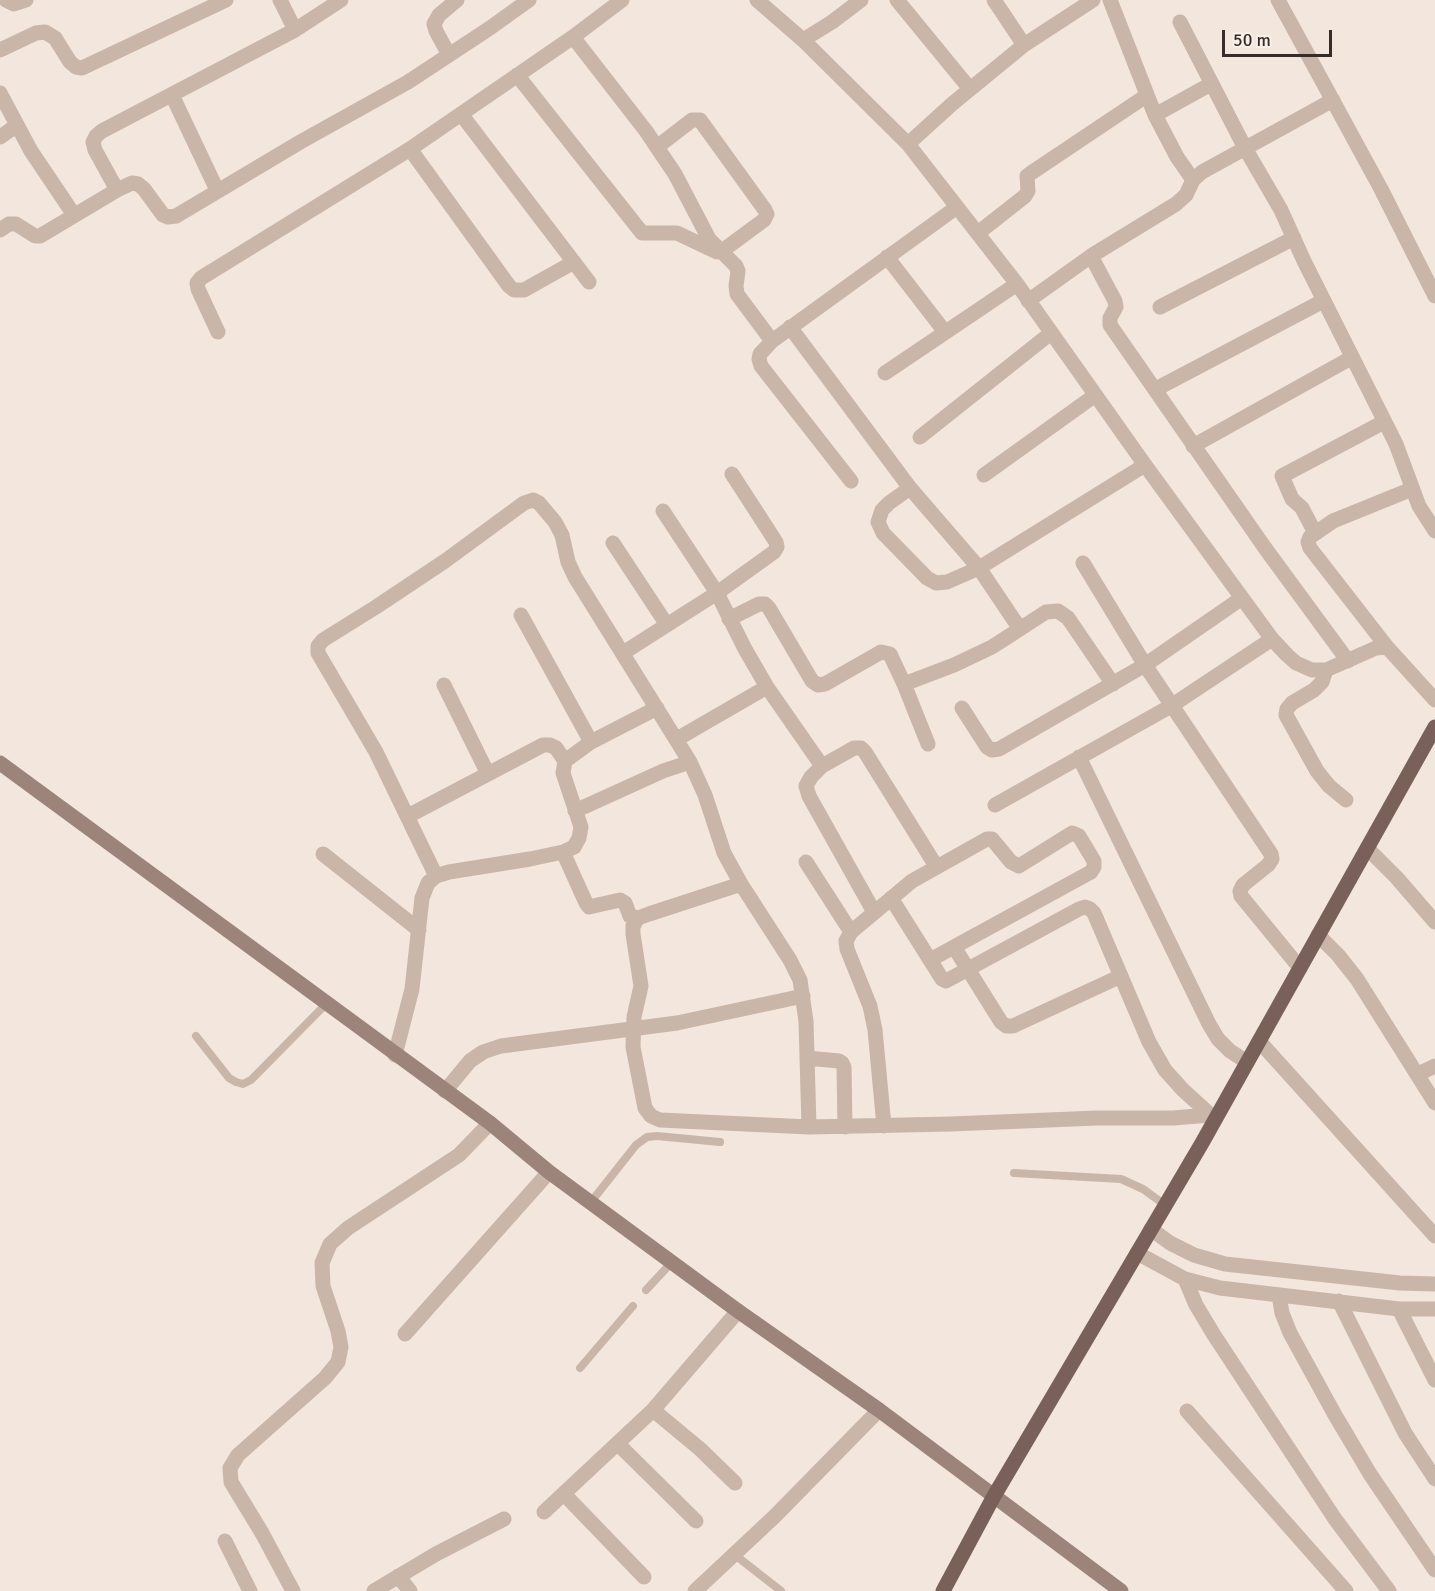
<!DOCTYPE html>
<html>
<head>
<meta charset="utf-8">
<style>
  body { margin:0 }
  #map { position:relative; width:1435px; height:1591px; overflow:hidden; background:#f2e6dd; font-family:Signika,sans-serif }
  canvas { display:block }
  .scale { position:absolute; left:1222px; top:30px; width:110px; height:27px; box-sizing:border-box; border:3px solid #372c29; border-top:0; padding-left:8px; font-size:18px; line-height:21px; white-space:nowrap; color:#372c29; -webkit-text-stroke:4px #f9f0e9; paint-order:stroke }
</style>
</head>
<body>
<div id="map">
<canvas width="1435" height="1591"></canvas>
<div class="scale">50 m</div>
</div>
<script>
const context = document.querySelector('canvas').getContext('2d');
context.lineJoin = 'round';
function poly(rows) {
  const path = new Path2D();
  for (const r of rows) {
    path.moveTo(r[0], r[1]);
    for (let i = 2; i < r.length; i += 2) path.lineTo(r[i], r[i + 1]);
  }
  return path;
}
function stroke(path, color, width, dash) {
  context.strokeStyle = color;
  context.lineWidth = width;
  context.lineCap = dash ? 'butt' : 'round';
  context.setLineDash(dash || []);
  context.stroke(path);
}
stroke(poly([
  [196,1036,229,1078,236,1082,243,1084,251,1080,326,1004],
  [1014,1173,1121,1179,1143,1189,1165,1205],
  [591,1202,636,1145,647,1137,657,1136,720,1142],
  [646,1290,672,1262],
  [580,1368,633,1306],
  [735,1555,781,1591]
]), '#cab5a9', 8);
stroke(poly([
  [6,0,14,4,26,0],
  [280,0,295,30],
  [757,0,803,40,908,144,1017,284,1145,465,1272,639,1287,655,1296,663,1312,670,1326,670,1376,648,1387,647,1435,700],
  [897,0,970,89],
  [994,0,1024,45],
  [1110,0,1155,115,1177,157,1193,180],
  [1278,0,1381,189,1435,296],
  [1180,22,1245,148,1281,210,1304,261,1396,444,1419,506,1435,531],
  [573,37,646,131,675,174,709,239,736,266,738,271,736,286,737,294,772,341],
  [803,40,832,22,861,0],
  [0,50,36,33,45,32,55,38,70,62,76,67,82,68,226,0],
  [449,55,436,31,434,24,439,15,457,0],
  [517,75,642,233,677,233,717,252,722,251,764,220,767,214,765,210,700,120,692,120,657,147],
  [0,93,31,151,74,215],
  [172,95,217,190],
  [461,114,589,282],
  [1155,115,1211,84],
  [0,137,16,126],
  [908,144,952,104,1024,45,1093,0],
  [410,149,509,286,514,290,524,290,574,262],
  [117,190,95,150,93,142,96,136,102,131,295,30,341,0],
  [0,230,9,224,16,224,35,236,40,236,117,190,132,183,138,184,144,189,163,215,168,217,176,216,302,141,408,82,490,28,529,0],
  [978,233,1025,196,1028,191,1027,176,1031,173,1146,96],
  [1091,256,1115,301,1116,307,1110,318,1110,325,1265,548,1348,661],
  [887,257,945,332],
  [1028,301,1091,256,1176,204,1186,195,1193,180,1202,172,1333,100],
  [1160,307,1294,238],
  [790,327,910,488,979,568,1020,629],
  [218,332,198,289,197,283,201,278,410,149,573,37,622,0],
  [885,373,1017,284],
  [1156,389,1323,301],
  [920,437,1051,333],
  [1193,446,1351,358],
  [984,475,1094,396],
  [851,481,761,366,759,359,760,354,772,341,957,207],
  [910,488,889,503,882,510,878,522,883,533,927,578,936,583,947,582,979,568,1145,465],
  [663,511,717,593,745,649,767,687,822,766],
  [1315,533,1302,508,1292,499,1282,476,1384,422],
  [613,543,667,625],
  [1083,563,1145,665,1271,854,1272,859,1268,865,1243,885,1240,891,1241,896,1300,968],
  [521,615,591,742],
  [729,619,759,604,765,604,769,608,812,681,818,685,825,684,881,652,890,654,904,684,928,744],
  [1387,647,1310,548,1308,542,1310,537,1333,521,1412,489],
  [623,653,717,593,774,552,777,547,776,542,732,474],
  [1326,670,1322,682,1314,690,1292,703,1287,709,1286,715,1317,771,1329,786,1346,800],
  [904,684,954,665,992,647,1046,612,1058,611,1068,618,1113,684],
  [444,685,488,774],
  [962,708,987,747,992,750,999,749,1145,665,1242,598],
  [677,739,767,687],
  [1079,757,1209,1024,1218,1039,1230,1051,1247,1062],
  [995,805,1171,706,1272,639],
  [575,811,663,771,690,762],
  [408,816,543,745,550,745,556,748,565,761],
  [1367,848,1397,878,1435,922],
  [563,852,586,903,589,907,620,900,625,903,630,916,638,918],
  [323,854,419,930],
  [806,862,851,932],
  [436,876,376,752,318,653,318,646,323,640,376,607,445,561,524,503,533,500,539,503,555,522,562,535,568,562,575,577,690,762,705,795,724,853,741,884,790,960,800,980,806,1021,809,1127],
  [741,884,649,914,638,918,633,926,633,934,641,986,634,1017,633,1047,645,1108,651,1116,660,1120,809,1127,951,1124,1097,1118,1173,1118,1210,1115],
  [891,898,942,979,946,981,1079,909,1085,907,1090,909,1094,913,1149,1042,1165,1070,1183,1090,1215,1119],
  [874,912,809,796,806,786,811,777,822,766,854,748,861,748,865,752,936,866],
  [1318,935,1338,955,1357,979,1435,1103],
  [954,947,1001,1022,1006,1026,1013,1026,1121,976],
  [1259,1041,1435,1236],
  [395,1055,412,989,422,898,428,883,436,876,449,872,530,859,563,852,574,847,579,838,581,827,563,773,565,761,591,742,657,708],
  [807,1058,839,1061,842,1063,844,1067,845,1127],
  [1418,1074,1435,1066],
  [445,1091,470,1061,483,1052,501,1046,677,1023,803,996],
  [884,1126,875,1030,870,1006,847,949,846,941,851,932,912,881,987,839,992,839,1011,862,1019,866,1072,833,1079,836,1094,861,1094,867,1091,872,930,960],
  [1151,1229,1170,1243,1194,1255,1225,1264,1400,1283,1435,1284],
  [1137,1253,1185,1279,1220,1288,1399,1309,1435,1309],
  [1185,1279,1196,1305,1214,1335,1335,1519,1389,1591],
  [1279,1295,1282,1313,1290,1333,1335,1415,1370,1474,1435,1570],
  [1339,1301,1405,1433,1435,1479],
  [1399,1309,1435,1380],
  [405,1334,549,1172],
  [653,1410,700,1449,735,1483],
  [1187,1411,1346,1591],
  [618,1444,696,1521],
  [564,1494,644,1577],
  [544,1512,653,1410,738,1311],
  [225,1541,250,1591],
  [398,1576,410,1591],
  [293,1591,262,1533,231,1482,230,1468,238,1455,325,1378,338,1362,341,1347,338,1331,323,1286,322,1263,330,1244,348,1228,459,1155,490,1123],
  [374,1591,436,1554,504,1519],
  [695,1591,775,1516,879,1410]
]), '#cab5a9', 15);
stroke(poly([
  [0,763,490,1123,549,1172,738,1311,879,1410,1121,1591]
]), '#9d847a', 15);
stroke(poly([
  [943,1591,994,1496,1202,1143,1435,727]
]), '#79615a', 15);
</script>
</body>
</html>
